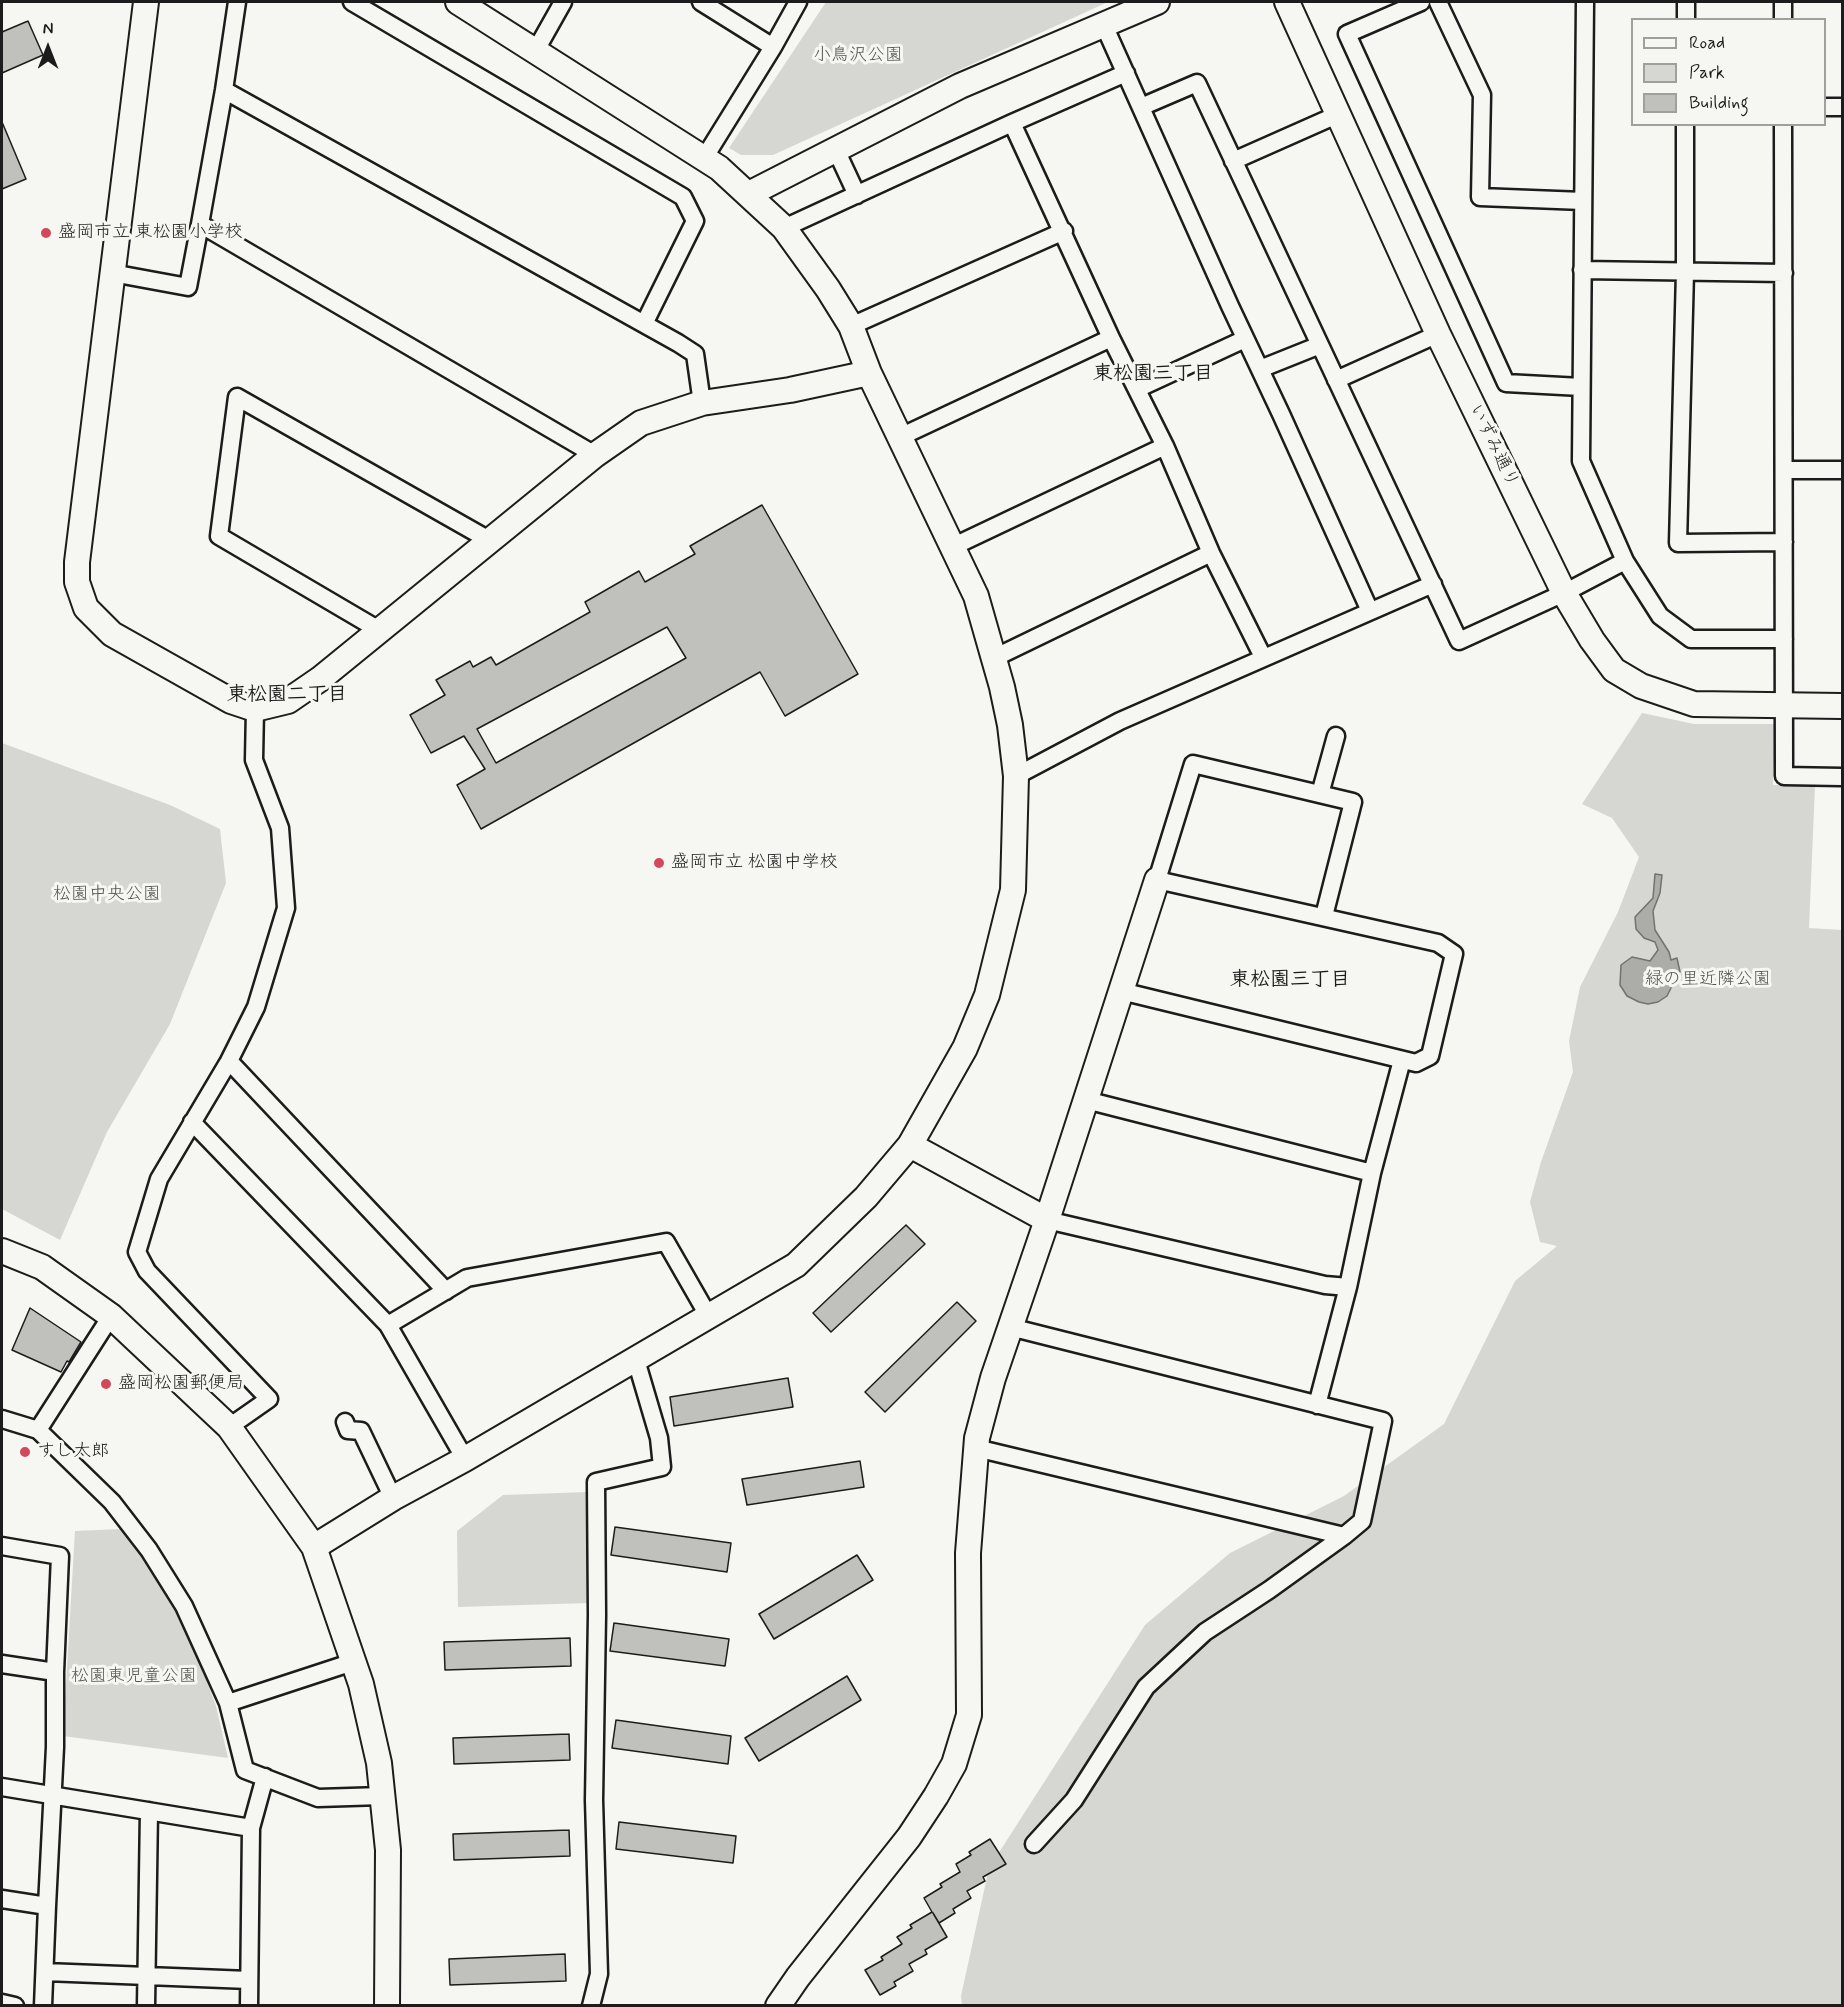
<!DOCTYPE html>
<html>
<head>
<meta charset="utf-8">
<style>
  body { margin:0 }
  #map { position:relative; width:1844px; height:2007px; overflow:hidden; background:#f6f6f2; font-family:Mynerve,sans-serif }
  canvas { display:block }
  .frame { position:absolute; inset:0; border:3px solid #1c1c1c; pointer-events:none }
  .legend { position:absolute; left:1631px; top:18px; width:195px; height:108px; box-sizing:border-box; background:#f6f6f2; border:2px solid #9f9f9c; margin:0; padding:8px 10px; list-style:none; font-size:18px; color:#1c1c1c }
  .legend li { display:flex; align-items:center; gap:12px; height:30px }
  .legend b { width:30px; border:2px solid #9f9f9c }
  .north { position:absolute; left:18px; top:18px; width:60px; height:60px; -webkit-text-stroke:4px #f6f6f2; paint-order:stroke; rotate:0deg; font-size:16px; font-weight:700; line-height:24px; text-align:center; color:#1c1c1c }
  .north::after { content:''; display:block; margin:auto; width:21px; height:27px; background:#1c1c1c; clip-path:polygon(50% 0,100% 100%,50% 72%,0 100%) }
</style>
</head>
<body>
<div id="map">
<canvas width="1844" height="2007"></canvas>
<div class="frame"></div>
<ul class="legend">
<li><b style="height:8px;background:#f6f6f2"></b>Road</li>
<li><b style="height:16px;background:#d6d6d2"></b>Park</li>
<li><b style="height:16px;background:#c0c0bd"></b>Building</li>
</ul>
<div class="north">N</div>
</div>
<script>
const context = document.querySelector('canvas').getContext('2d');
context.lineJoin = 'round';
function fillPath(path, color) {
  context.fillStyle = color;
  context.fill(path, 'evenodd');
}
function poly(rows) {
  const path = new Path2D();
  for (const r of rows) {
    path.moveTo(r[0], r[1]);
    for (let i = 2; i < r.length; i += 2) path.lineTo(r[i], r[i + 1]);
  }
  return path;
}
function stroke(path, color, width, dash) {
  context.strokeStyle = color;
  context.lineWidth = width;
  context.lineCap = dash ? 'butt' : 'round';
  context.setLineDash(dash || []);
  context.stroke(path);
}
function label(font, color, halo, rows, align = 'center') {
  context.font = font + ' Mynerve,"Klee One",sans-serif';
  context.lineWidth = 6;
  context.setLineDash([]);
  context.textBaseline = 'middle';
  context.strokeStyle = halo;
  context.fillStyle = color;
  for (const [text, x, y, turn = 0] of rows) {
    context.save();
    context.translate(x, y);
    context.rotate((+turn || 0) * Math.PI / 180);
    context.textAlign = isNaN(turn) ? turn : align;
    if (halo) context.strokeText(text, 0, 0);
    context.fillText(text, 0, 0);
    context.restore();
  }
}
fillPath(poly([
  [826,2,1108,2,773,155,741,155,729,148],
  [1642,713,1694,724,1775,724,1773,785,1815,786,1809,928,1842,930,1842,2005,962,2006,961,1996,989,1868,1145,1625,1230,1553,1344,1496,1444,1424,1515,1281,1557,1246,1540,1242,1530,1202,1541,1162,1573,1072,1569,1041,1580,987,1618,912,1639,857,1612,818,1582,804],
  [2,743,170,805,220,829,226,883,170,1024,107,1132,60,1240,2,1209],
  [588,1492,588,1603,458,1607,457,1531,503,1495],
  [121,1529,168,1592,193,1643,216,1706,228,1758,63,1736,75,1531]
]), '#d6d6d2');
const water = poly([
  [1655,874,1662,875,1660,893,1653,911,1655,930,1669,952,1671,960,1677,958,1680,972,1672,973,1672,986,1667,996,1658,1002,1648,1004,1639,1002,1627,996,1620,985,1621,965,1632,957,1650,961,1658,950,1655,942,1644,938,1636,929,1635,917,1653,898,1655,874]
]);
fillPath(water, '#acaca9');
stroke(water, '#727271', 1.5);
const building = poly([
  [28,21,43,55,2,73,2,32,28,21],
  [2,122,26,179,2,189,2,122],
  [762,505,858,674,785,716,760,672,481,829,457,785,485,769,464,736,431,753,410,715,445,695,436,680,470,661,473,667,491,657,496,665,590,612,585,602,639,571,645,582,695,554,690,546,762,505],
  [667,627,686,658,496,763,477,729,667,627],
  [906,1225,925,1244,831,1332,813,1313,906,1225],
  [957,1302,976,1321,885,1412,865,1392,957,1302],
  [30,1308,81,1342,69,1362,67,1361,61,1372,12,1350,30,1308],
  [788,1378,793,1407,674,1426,670,1397,788,1378],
  [860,1461,864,1487,747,1505,742,1479,860,1461],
  [615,1527,731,1543,727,1572,611,1555,615,1527],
  [857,1555,873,1580,774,1639,759,1614,857,1555],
  [614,1623,729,1639,725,1666,610,1651,614,1623],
  [570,1638,571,1666,445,1670,444,1642,570,1638],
  [847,1676,861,1700,759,1761,745,1738,847,1676],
  [616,1720,731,1736,728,1764,612,1748,616,1720],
  [569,1734,570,1760,454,1764,453,1738,569,1734],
  [619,1822,736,1836,733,1863,616,1849,619,1822],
  [569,1830,570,1856,454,1860,453,1834,569,1830],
  [990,1839,1006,1864,983,1877,985,1881,967,1891,971,1898,953,1909,955,1913,939,1923,933,1913,947,1937,925,1950,927,1954,909,1964,913,1971,894,1982,896,1986,880,1995,865,1970,883,1960,881,1957,902,1944,897,1937,912,1928,910,1925,932,1912,924,1898,942,1887,940,1884,960,1872,956,1864,971,1855,969,1852,990,1839],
  [565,1954,566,1981,450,1985,449,1959,565,1954]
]);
fillPath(building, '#c0c0bd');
stroke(building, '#1c1c1c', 1.5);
const street = poly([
  [237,2,224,90,200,224,595,455],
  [352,2,683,197,695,221,644,324],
  [701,2,773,47,703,160],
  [1421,2,1347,34,1506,383,1581,387],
  [1438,2,1482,95,1480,197,1583,201],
  [1585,2,1581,461,1625,561,1660,616,1691,639,1784,639],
  [1783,2,1783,20],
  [1686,20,1686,2],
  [1103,23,1230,306,1281,414,1370,611],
  [773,47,798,2],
  [536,50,563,2],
  [224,90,678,343,695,354,702,403],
  [1141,107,1197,83,1459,641,1564,593,1625,561],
  [1824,107,1842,107],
  [1012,123,1111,338,1165,446,1211,553,1263,657],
  [1685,124,1685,272,1678,543,1784,542],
  [1783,124,1784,776,1842,777],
  [836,150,857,195],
  [1233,161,1339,114],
  [784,228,1012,123,1126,73],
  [1582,270,1784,273],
  [112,273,188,287,200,224],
  [851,326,1064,231],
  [1260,369,1320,345],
  [1336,380,1438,334],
  [1137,389,1245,339],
  [900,437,1111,338],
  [1784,470,1842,470],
  [952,547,1165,446],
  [379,630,219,536,237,397,489,540],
  [994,658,1211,553],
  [1016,776,1120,721,1433,584],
  [1320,794,1336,736],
  [1121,991,1416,1063,1430,1056,1454,954,1438,943,1157,880,1193,764,1353,802,1324,916],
  [229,1061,446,1291],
  [192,1122,388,1325,465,1459],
  [1372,1173,1402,1060],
  [1047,1220,1325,1285,1348,1287,1372,1173,1086,1100],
  [388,1325,467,1278,666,1242,709,1317],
  [1317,1405,1348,1287],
  [2,1419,38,1430,112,1502,149,1550,184,1606,228,1703,353,1662],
  [345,1422,348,1430,361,1431,393,1498],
  [229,1427,269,1399,147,1271,137,1252,159,1179,229,1061,256,1007,286,908,280,828,254,760,255,709],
  [38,1430,111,1316],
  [976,1448,1344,1536,1362,1521,1383,1421,1010,1327],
  [2,1546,60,1556,55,1672,2,1664],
  [228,1703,245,1770,318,1798,382,1796],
  [2,1787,251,1828,249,2006],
  [251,1828,265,1777],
  [1034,1844,1074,1800,1146,1687,1205,1632,1269,1590,1344,1536],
  [2,1899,47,1906,55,1747,55,1672],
  [45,1972,249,1980],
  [2,2003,15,2006],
  [43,2006,47,1906],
  [146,2006,149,1811],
  [591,2006,599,1974,594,1800,597,1615,596,1482,662,1467,659,1438,636,1360]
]);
const secondary = poly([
  [146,2,77,562,77,582,86,608,112,634,231,701,255,709,288,701,320,679,595,455,641,423,702,403,790,390,869,373],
  [1287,2,1438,334,1564,593,1592,640,1614,670,1641,686,1694,704,1842,706],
  [749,194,960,86,1157,2],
  [910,1145,1047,1220],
  [2,1251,42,1267,111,1316,229,1427,314,1547,361,1684,379,1763,388,1850,387,2006],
  [314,1547,393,1498,465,1459,796,1265,866,1197,910,1145,965,1048,987,995,1013,890,1016,776,1010,725,1002,687,976,596,869,373,851,326,828,289,784,228,719,168,458,2],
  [778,2006,798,1977,909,1837,936,1796,954,1764,969,1715,968,1553,977,1438,993,1378,1047,1220,1157,880]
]);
stroke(street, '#1c1c1c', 21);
stroke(secondary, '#1c1c1c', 28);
stroke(street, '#f6f6f2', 16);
stroke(secondary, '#f6f6f2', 24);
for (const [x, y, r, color] of [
  [46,233,6,"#d1495b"],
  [659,863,6,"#d1495b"],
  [106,1384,6,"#d1495b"],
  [25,1452,6,"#d1495b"]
]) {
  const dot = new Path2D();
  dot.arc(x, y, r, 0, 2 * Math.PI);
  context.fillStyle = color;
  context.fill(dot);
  stroke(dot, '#f6f6f2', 2);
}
label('18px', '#545453', '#f6f6f2', [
  ["小鳥沢公園",858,56],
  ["松園中央公園",107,895],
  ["緑の里近隣公園",1708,980],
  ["松園東児童公園",134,1677]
]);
label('18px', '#1c1c1c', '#f6f6f2', [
  ["盛岡市立 東松園小学校",58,233],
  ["盛岡市立 松園中学校",671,863],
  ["盛岡松園郵便局",118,1384],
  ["すし太郎",37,1452]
], 'left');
label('18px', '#1c1c1c', '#f6f6f2', [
  ["いずみ通り",1493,446,64]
]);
label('bold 20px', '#1c1c1c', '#f6f6f2', [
  ["東松園三丁目",1153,375],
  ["東松園二丁目",287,696],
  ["東松園三丁目",1290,981]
]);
</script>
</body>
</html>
